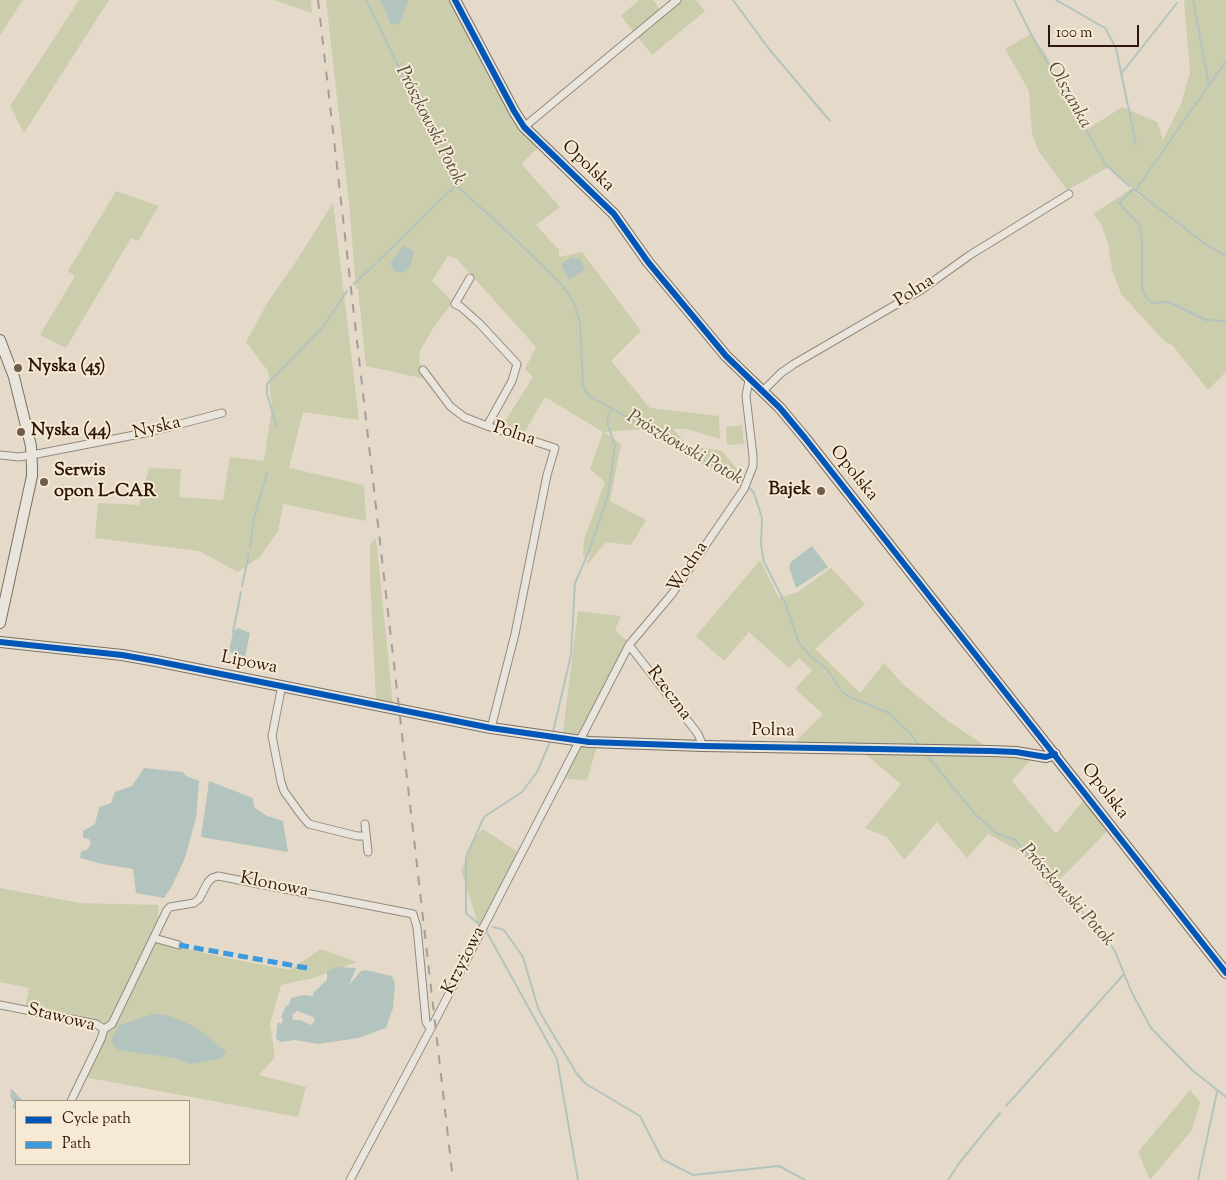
<!DOCTYPE html>
<html>
<head>
<meta charset="utf-8">
<style>
  body { margin:0 }
  #map { position:relative; width:1226px; height:1180px; overflow:hidden; background:#e5dac9; font-family:"Sorts Mill Goudy",serif }
  canvas { display:block }
  .legend { position:absolute; left:15px; top:1100px; width:175px; height:65px; box-sizing:border-box; background:#f6ead4; border:1px solid #a69582; margin:0; padding:6px 9px; list-style:none; font-size:15px; color:#2d1607 }
  .legend li { display:flex; align-items:center; gap:10px; height:25px }
  .legend b { width:25px; border:1px solid #a69582 }
  .scale { position:absolute; left:1048px; top:25px; width:91px; height:22px; box-sizing:border-box; border:2px solid #2d1607; border-top:0; padding-left:6px; font-size:15px; line-height:18px; white-space:nowrap; color:#2d1607; -webkit-text-stroke:4px #f6ead4; paint-order:stroke }
</style>
</head>
<body>
<div id="map">
<canvas width="1226" height="1180"></canvas>
<ul class="legend">
<li><b style="height:6px;background:#0057b8"></b>Cycle path</li>
<li><b style="height:6px;background:#3d9add"></b>Path</li>
</ul>
<div class="scale">100 m</div>
</div>
<script>
const context = document.querySelector('canvas').getContext('2d');
context.lineJoin = 'round';
function fillPath(path, color) {
  context.fillStyle = color;
  context.fill(path, 'evenodd');
}
function poly(rows) {
  const path = new Path2D();
  for (const r of rows) {
    path.moveTo(r[0], r[1]);
    for (let i = 2; i < r.length; i += 2) path.lineTo(r[i], r[i + 1]);
  }
  return path;
}
function stroke(path, color, width, dash) {
  context.strokeStyle = color;
  context.lineWidth = width;
  context.lineCap = dash ? 'butt' : 'round';
  context.setLineDash(dash || []);
  context.stroke(path);
}
function label(font, color, halo, rows, align = 'center') {
  context.font = font + ' "Sorts Mill Goudy",serif';
  context.lineWidth = 4;
  context.setLineDash([]);
  context.textBaseline = 'middle';
  context.strokeStyle = halo;
  context.fillStyle = color;
  for (const [text, x, y, turn = 0] of rows) {
    context.save();
    context.translate(x, y);
    context.rotate((+turn || 0) * Math.PI / 180);
    context.textAlign = isNaN(turn) ? turn : align;
    if (halo) context.strokeText(text, 0, 0);
    context.fillText(text, 0, 0);
    context.restore();
  }
}
fillPath(poly([
  [0,0,23,0,0,35],
  [79,0,109,0,24,133,10,106],
  [274,0,311,0,312,13],
  [326,0,453,0,487,60,493,84,517,126,538,148,522,163,523,166,560,207,536,225,559,250,559,257,582,252,641,331,611,361,650,408,719,416,720,439,687,429,673,429,688,446,722,451,744,477,741,484,707,467,646,429,604,432,621,444,610,501,646,520,631,545,606,542,586,566,590,555,583,557,584,539,605,482,590,469,603,432,545,397,523,435,500,429,533,377,525,369,536,347,457,259,448,256,432,281,453,302,433,328,420,351,419,361,426,379,366,366,358,289,356,288,349,203],
  [639,0,653,0,661,10,673,0,696,0,705,11,652,55,621,16],
  [1184,0,1226,0,1226,372,1208,390,1173,346,1164,341,1121,294,1112,269,1108,243,1100,222,1093,214,1131,189,1147,202,1109,167,1067,190,1038,150,1032,134,1029,91,1005,49,1031,34,1036,44,1043,49,1085,131,1122,107,1157,122,1163,140,1181,104,1190,72],
  [116,191,159,206,138,241,131,238,66,348,40,335,75,276,68,271],
  [333,203,359,420,303,412,289,468,364,485,366,521,283,504,278,531,260,557,238,572,199,551,95,538,98,503,139,505,149,468,181,469,179,497,223,500,230,457,264,461,272,407,268,371,246,342,269,300,295,263],
  [742,425,744,444,727,445,726,427],
  [376,538,393,705,376,699,370,577,370,544],
  [760,560,779,598,798,592,831,568,865,604,815,649,860,693,884,663,904,685,948,721,984,745,795,742,823,714,795,689,812,670,799,658,789,668,749,632,724,661,696,636],
  [578,611,621,616,615,630,627,641,578,734,563,732],
  [581,745,597,746,587,780,565,779],
  [865,754,1008,755,1030,760,1012,781,1056,834,1085,798,1109,829,1051,889,1021,852,988,834,967,858,937,822,904,860,887,837,865,828,901,784],
  [483,829,519,853,479,927,461,870,477,835],
  [0,888,80,903,158,905,159,943,222,957,290,970,321,949,357,962,313,978,281,985,270,1024,275,1057,259,1075,306,1087,298,1117,79,1076,104,1023,25,1007,29,988,0,982],
  [1190,1090,1200,1102,1192,1130,1150,1180,1138,1152]
]), '#cbcdac');
fillPath(poly([
  [380,0,408,0,402,19,397,25,391,24],
  [403,246,414,251,410,267,404,273,395,271,390,264],
  [573,257,576,259,580,258,585,269,569,280,561,264],
  [812,546,828,567,796,588,789,567,791,562],
  [238,628,250,633,245,657,235,656,229,651,233,632],
  [144,768,183,772,186,776,199,781,196,818,185,858,172,886,164,898,136,893,133,869,102,864,80,858,81,851,87,850,91,843,89,839,83,838,83,831,95,824,99,807,111,803,115,792,132,786],
  [209,781,253,798,254,807,267,816,283,821,288,852,201,837],
  [338,967,356,968,349,985,361,971,365,970,392,976,395,984,393,1008,386,1028,358,1038,318,1044,295,1040,280,1042,276,1038,277,1026,278,1023,282,1023,283,1019,281,1017,286,1006,289,1005,291,998,303,995,314,996,313,993,327,980,327,971],
  [297,1011,313,1017,315,1021,311,1025,300,1020,293,1020,292,1015],
  [153,1014,166,1015,189,1024,200,1030,226,1052,222,1058,191,1064,175,1058,124,1051,115,1048,111,1040,119,1025],
  [12,1089,22,1100,16,1101,16,1107,14,1109,12,1108,14,1103,10,1096,11,1092,10,1091]
]), '#b3c4be');
stroke(poly([
  [366,0,445,162,450,176,456,185,512,236,562,285,574,302,580,324,583,385,586,392,591,397,744,483],
  [733,0,769,49,830,121],
  [1014,0,1031,34,1106,165,1129,186],
  [1056,0,1105,28,1116,48,1136,144],
  [1121,74,1177,3],
  [1210,84,1226,62],
  [1133,189,1119,203,1140,225,1142,243,1142,288,1145,296,1152,303,1165,302,1171,303,1206,320,1226,321],
  [1135,190,1208,246,1226,256],
  [1135,191,1209,85,1193,0],
  [377,262,456,185],
  [354,284,375,264],
  [277,427,267,394,267,384,322,328,347,291],
  [748,486,754,493,762,518,761,545,764,562,786,605,799,643,811,657,827,669,842,692,852,698,889,713,911,734,919,746],
  [250,548,254,518,267,473],
  [242,586,249,554],
  [233,632,241,592],
  [553,732,571,655,575,583,589,551,608,495,615,446,607,422,611,408],
  [925,753,976,815,996,833,1015,840,1057,889,1071,899,1107,940,1115,951,1131,991,1151,1028,1192,1070,1226,1097],
  [480,925,466,913,466,857,484,817,522,792,537,772,550,742],
  [493,927,504,930,523,957,539,1011,577,1074,586,1084,640,1116,662,1159,693,1175,779,1166,805,1180],
  [487,928,485,929,557,1059,578,1180],
  [1006,1106,1124,974],
  [948,1180,960,1162,1000,1113],
  [1198,1180,1217,1092]
]), '#b3c4be', 2);
const street = poly([
  [524,127,677,0],
  [470,278,455,304,461,307,480,324,517,364,512,381,487,426],
  [423,370,450,406,464,417,487,426,555,448,547,475,515,634,491,728],
  [763,391,781,373,794,364,921,290,970,255,1069,194],
  [0,455,19,457,32,455,150,432,222,413],
  [629,645,698,734,703,746],
  [282,685,272,736,281,782,284,791,302,816,309,824,357,836,366,836],
  [365,824,368,852],
  [154,938,179,945],
  [0,1005,96,1024,104,1029],
  [104,1029,112,1024,167,910,170,907,194,903,199,899,208,882,212,878,218,876,413,914,417,927,426,1022,430,1028],
  [71,1101,101,1039,104,1029],
  [350,1180,437,1017,629,645,672,594,744,489,753,466,753,456,746,396,749,380]
]);
const secondary = poly([
  [455,0,514,111,524,127,614,214,648,262,726,356,780,408,805,438,1226,973],
  [0,340,14,377,31,446,32,468,32,476,0,623],
  [0,642,122,655,156,661,491,728,589,742,703,746,991,751,1016,752,1046,757,1055,754]
]);
stroke(street, '#938a7f', 9);
stroke(secondary, '#797065', 12);
stroke(street, '#eae5dc', 7);
stroke(secondary, '#eae5dc', 10);
stroke(poly([
  [318,0,453,1180]
]), '#a59e97', 2, [9, 9]);
stroke(poly([
  [179,945,307,968]
]), '#3d9add', 5, [10, 5]);
stroke(poly([
  [455,0,514,111,524,127,614,214,648,262,726,356,780,408,805,438,1226,973],
  [0,642,122,655,156,661,491,728,589,742,703,746,991,751,1016,752,1046,757,1055,754]
]), '#0057b8', 6);
for (const [x, y, r, color] of [
  [18,368,5,"#6d5b4b"],
  [21,432,5,"#6d5b4b"],
  [44,482,5,"#6d5b4b"],
  [821,491,5,"#6d5b4b"]
]) {
  const dot = new Path2D();
  dot.arc(x, y, r, 0, 2 * Math.PI);
  context.fillStyle = color;
  context.fill(dot);
  stroke(dot, '#f6ead4', 2);
}
label('18px', '#2d1607', '#f6ead4', [
  ["Opolska",587,167,44],
  ["Polna",915,292,-33],
  ["Nyska",157,429,-13],
  ["Polna",514,435,18],
  ["Opolska",853,474,51],
  ["Wodna",689,568,-56],
  ["Lipowa",249,664,11],
  ["Rzeczna",668,694,53],
  ["Polna",773,732,1],
  ["Opolska",1104,792,52],
  ["Klonowa",274,886,11],
  ["Krzyżowa",465,961,-63],
  ["Stawowa",61,1019,14]
]);
label('bold 18px', '#2d1607', '#f6ead4', [
  ["Nyska (45)",28,368],
  ["Nyska (44)",31,432],
  ["Serwis",54,472],
  ["opon L-CAR",54,493],
  ["Bajek",811,491,"right"]
], 'left');
label('italic 19px', '#545045', '#f6ead4', [
  ["Olszanka",1068,96,61],
  ["Prószkowski Potok",429,126,63],
  ["Prószkowski Potok",684,449,30],
  ["Prószkowski Potok",1066,896,48]
]);
</script>
</body>
</html>
